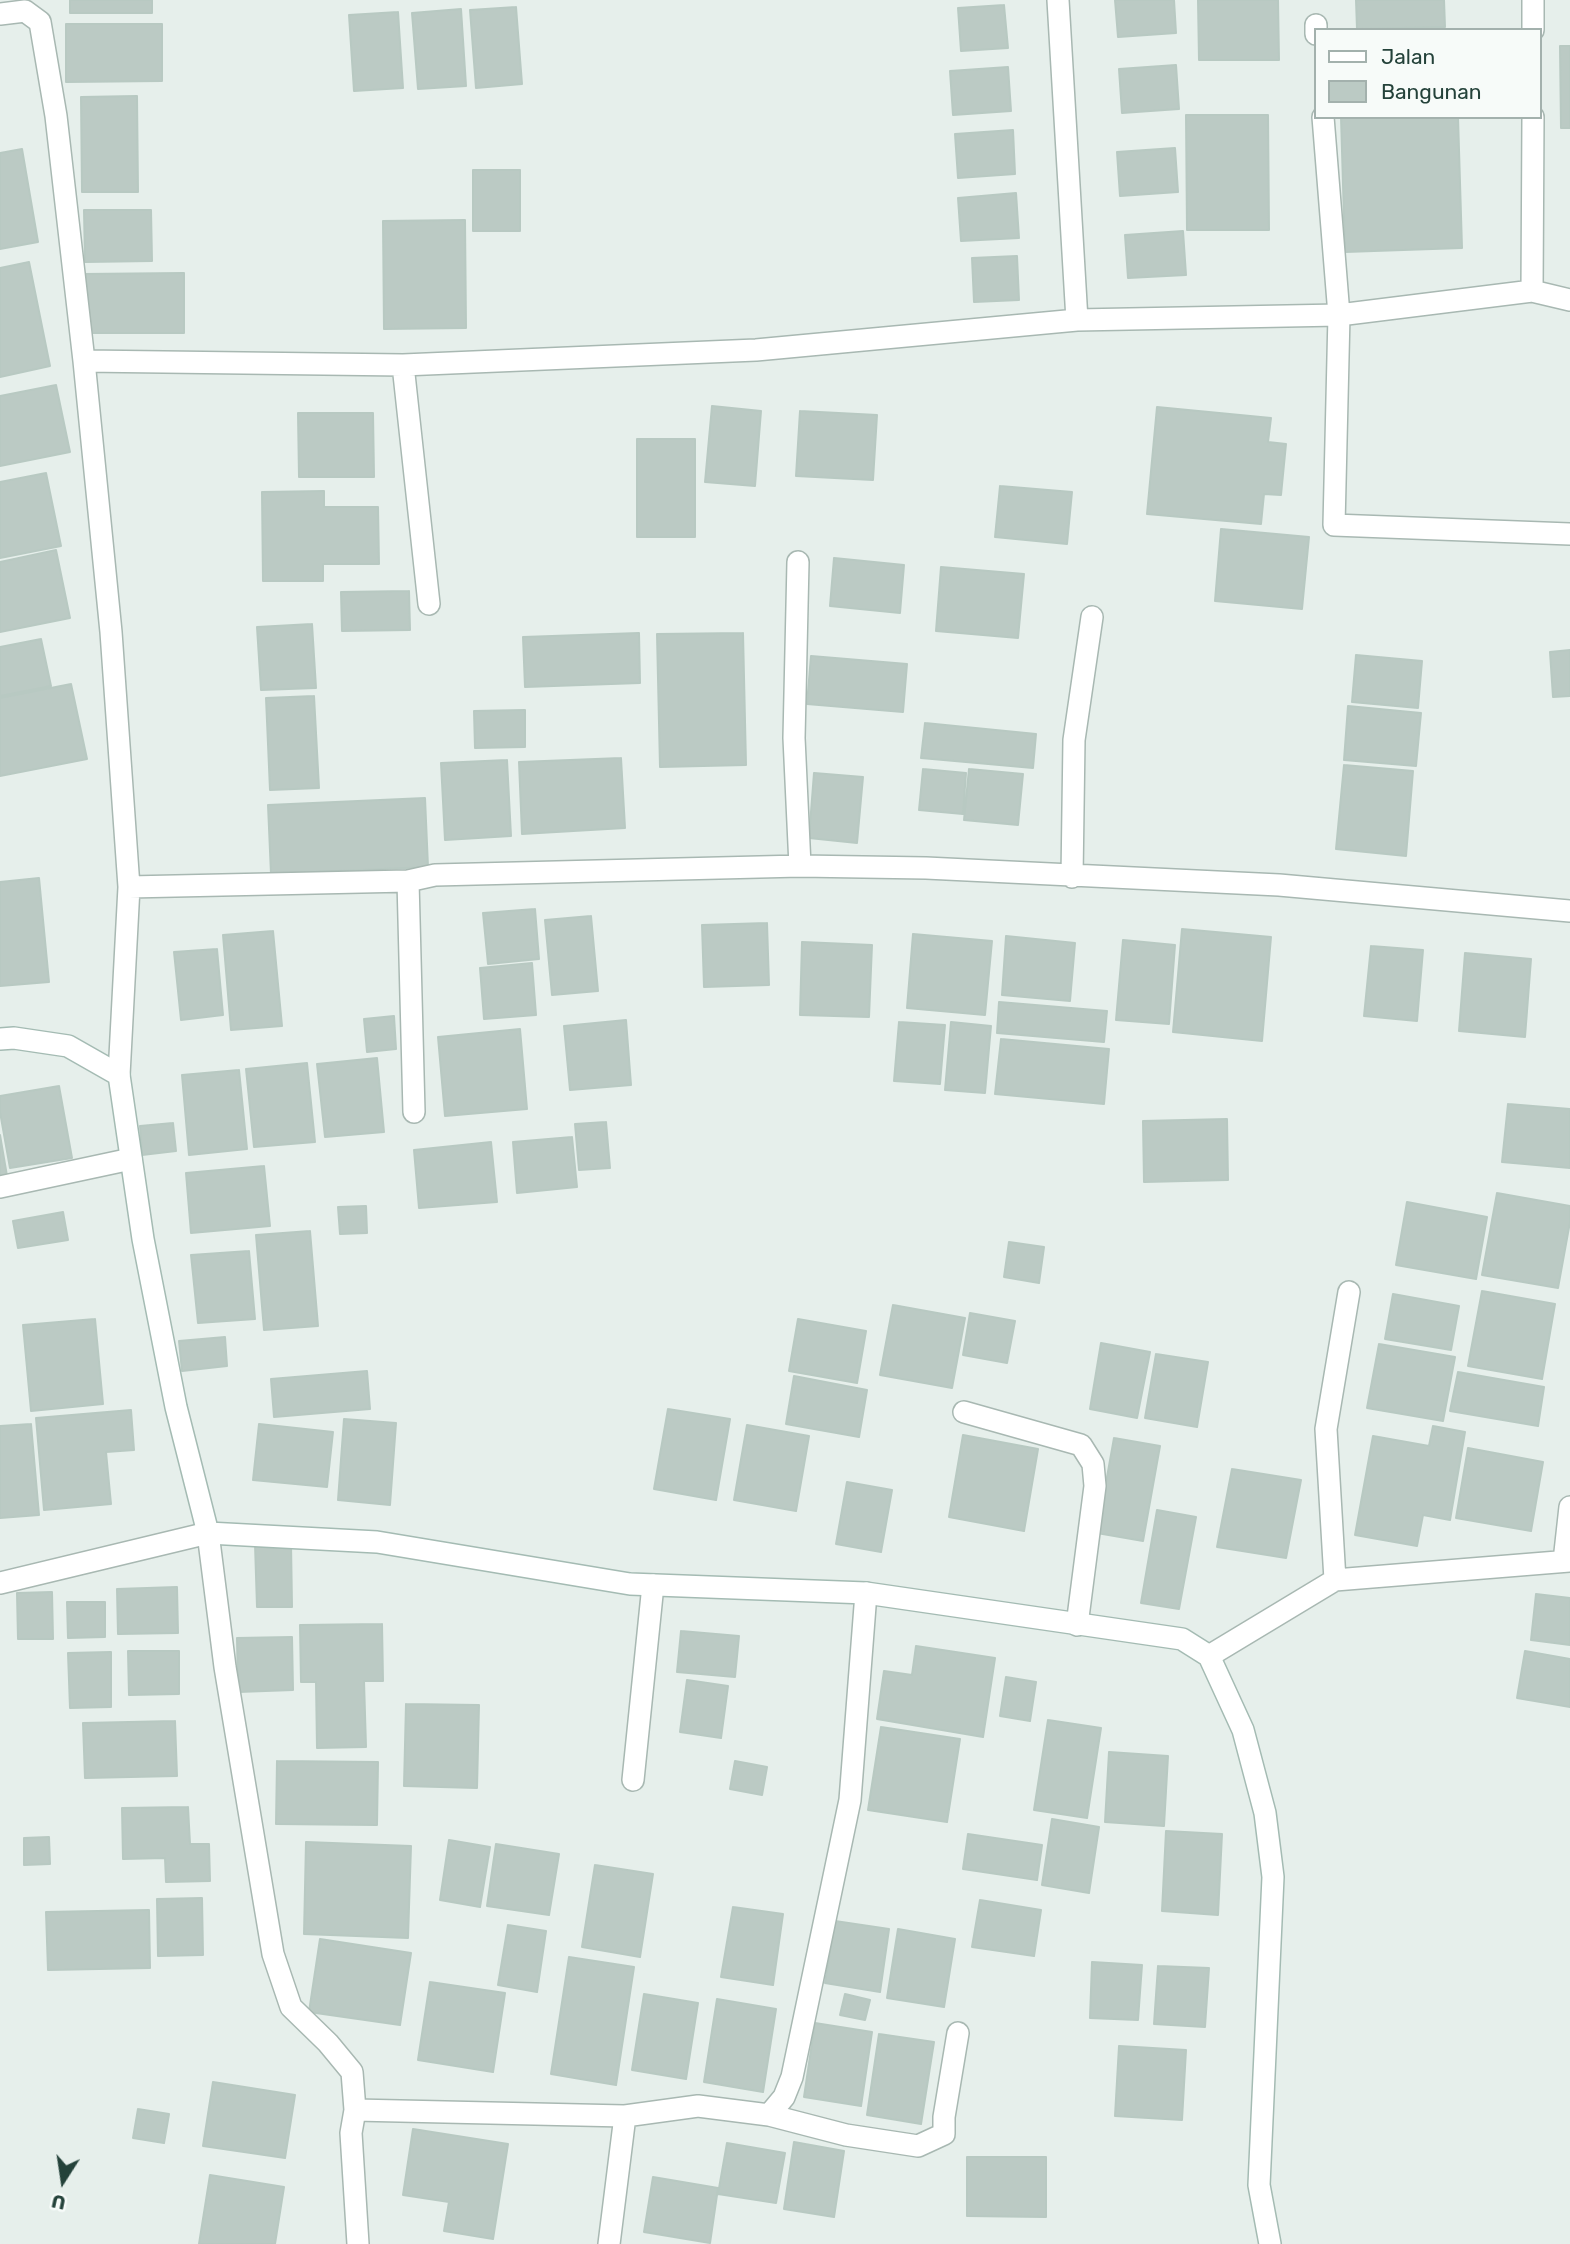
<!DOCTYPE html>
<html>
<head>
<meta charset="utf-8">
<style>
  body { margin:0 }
  #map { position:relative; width:1570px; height:2244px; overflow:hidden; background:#e6efeb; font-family:Rubik,sans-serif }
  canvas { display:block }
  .legend { position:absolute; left:1314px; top:28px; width:228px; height:91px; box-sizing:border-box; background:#f7fbf9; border:2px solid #a3b1ad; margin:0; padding:9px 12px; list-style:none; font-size:21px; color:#24423a }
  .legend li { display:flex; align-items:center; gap:14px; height:35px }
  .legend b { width:35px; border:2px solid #a3b1ad }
  .north { position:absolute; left:28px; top:2146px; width:70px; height:70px; -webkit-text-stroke:5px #f7fbf9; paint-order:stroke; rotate:192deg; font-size:19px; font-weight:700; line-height:28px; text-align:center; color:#24423a }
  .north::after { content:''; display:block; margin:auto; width:24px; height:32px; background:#24423a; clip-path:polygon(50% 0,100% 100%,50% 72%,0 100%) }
</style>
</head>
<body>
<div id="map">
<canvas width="1570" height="2244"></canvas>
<ul class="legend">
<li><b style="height:9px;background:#fff"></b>Jalan</li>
<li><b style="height:19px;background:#bbcac4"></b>Bangunan</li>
</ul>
<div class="north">U</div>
</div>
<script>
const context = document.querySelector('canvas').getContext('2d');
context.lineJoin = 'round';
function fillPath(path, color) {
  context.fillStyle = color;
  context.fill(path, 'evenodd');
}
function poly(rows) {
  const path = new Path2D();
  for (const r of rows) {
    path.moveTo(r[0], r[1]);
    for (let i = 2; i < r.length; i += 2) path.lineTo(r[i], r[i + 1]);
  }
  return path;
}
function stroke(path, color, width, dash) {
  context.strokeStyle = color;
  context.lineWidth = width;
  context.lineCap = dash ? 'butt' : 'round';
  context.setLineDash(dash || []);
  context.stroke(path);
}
const building = poly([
  [70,0,152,0,152,13,70,13,70,0],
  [1115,0,1174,0,1176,33,1118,37,1115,0],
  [1198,0,1278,0,1279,60,1199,60,1198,0],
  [1356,0,1444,0,1445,27,1357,29,1356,0],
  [1004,5,1008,48,961,51,958,8,1004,5],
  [516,7,522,84,476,88,470,10,516,7],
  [461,9,466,86,418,89,412,13,461,9],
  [398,12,403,88,354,91,349,15,398,12],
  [66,24,162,24,162,81,66,82,66,24],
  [1560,46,1570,46,1570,128,1561,128,1560,46],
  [1176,65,1179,109,1122,113,1119,69,1176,65],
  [1008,67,1011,111,953,115,950,71,1008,67],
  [137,96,138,192,82,192,81,97,137,96],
  [1186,115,1268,115,1269,230,1187,230,1186,115],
  [1341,117,1458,117,1462,248,1345,252,1341,117],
  [1013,130,1015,174,958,178,955,134,1013,130],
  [1175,148,1178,192,1120,196,1117,152,1175,148],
  [22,149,38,242,0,249,0,153,22,149],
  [473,170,520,170,520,231,473,231,473,170],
  [1016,193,1019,238,961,241,958,198,1016,193],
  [84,210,151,210,152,261,85,262,84,210],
  [465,220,466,328,384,329,383,221,465,220],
  [1183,231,1186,275,1128,278,1125,235,1183,231],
  [1017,256,1019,300,974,302,972,258,1017,256],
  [29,262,50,366,0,377,0,268,29,262],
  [184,273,184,333,84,333,83,274,184,273],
  [56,385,70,452,0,466,0,396,56,385],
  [712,406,761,411,755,486,705,482,712,406],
  [1157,407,1271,418,1268,442,1286,444,1281,495,1264,494,1261,524,1147,514,1157,407],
  [800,411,877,415,873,480,796,476,800,411],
  [298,413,373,413,374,477,299,477,298,413],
  [637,439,695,439,695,537,637,537,637,439],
  [46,473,61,546,0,558,0,482,46,473],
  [1000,486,1072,492,1067,544,995,537,1000,486],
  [324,491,324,507,378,507,379,564,323,564,323,581,263,581,262,492,324,491],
  [1221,529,1309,537,1302,609,1215,601,1221,529],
  [56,550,70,618,0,632,0,562,56,550],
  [834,558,904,565,900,613,830,606,834,558],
  [941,567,1024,574,1018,638,936,631,941,567],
  [409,591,410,630,342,631,341,592,409,591],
  [312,624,316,688,261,690,257,627,312,624],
  [639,633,640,683,525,687,523,637,639,633],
  [743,633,746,765,660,767,657,634,743,633],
  [41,639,51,686,0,696,0,647,41,639],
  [1570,650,1570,696,1553,697,1550,652,1570,650],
  [1356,655,1422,661,1418,708,1352,702,1356,655],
  [811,656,907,664,903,712,807,704,811,656],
  [71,684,87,759,0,776,0,698,71,684],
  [314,696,319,788,270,790,266,698,314,696],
  [1348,706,1421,713,1416,766,1344,760,1348,706],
  [525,710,525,747,475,748,474,711,525,710],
  [925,723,1036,734,1033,768,921,758,925,723],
  [621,758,625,828,522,834,519,762,621,758],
  [507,760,511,836,445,840,441,763,507,760],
  [1344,765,1413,771,1406,856,1336,849,1344,765],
  [923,769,966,773,963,814,919,810,923,769],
  [969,769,1023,774,1018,825,964,820,969,769],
  [814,773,863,777,857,843,809,838,814,773],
  [425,798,428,867,271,874,268,805,425,798],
  [39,878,49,982,0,986,0,882,39,878],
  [535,909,539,959,488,964,483,913,535,909],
  [591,916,598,991,552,995,545,920,591,916],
  [767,923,769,985,704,987,702,925,767,923],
  [1182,929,1271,937,1262,1041,1173,1032,1182,929],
  [273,931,282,1026,231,1030,223,935,273,931],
  [913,934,992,941,985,1015,907,1008,913,934],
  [1006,936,1075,943,1070,1001,1002,995,1006,936],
  [1123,940,1175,945,1169,1024,1116,1020,1123,940],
  [802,942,872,945,869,1017,800,1015,802,942],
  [1371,946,1423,950,1417,1021,1364,1016,1371,946],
  [217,949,223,1015,181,1020,174,952,217,949],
  [1465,953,1531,959,1525,1037,1459,1031,1465,953],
  [532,963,536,1015,484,1019,480,968,532,963],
  [999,1002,1107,1011,1104,1042,997,1033,999,1002],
  [394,1016,396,1049,367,1052,364,1019,394,1016],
  [626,1020,631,1085,570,1090,564,1026,626,1020],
  [899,1022,945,1025,940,1084,894,1081,899,1022],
  [951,1022,991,1026,985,1093,945,1090,951,1022],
  [520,1029,527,1109,445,1116,438,1037,520,1029],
  [1001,1039,1109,1049,1104,1104,995,1094,1001,1039],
  [377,1058,384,1132,325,1137,317,1064,377,1058],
  [307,1063,315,1142,254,1147,246,1069,307,1063],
  [239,1070,247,1149,189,1155,182,1075,239,1070],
  [59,1086,72,1158,10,1168,0,1112,0,1096,59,1086],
  [1508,1104,1570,1109,1570,1168,1502,1162,1508,1104],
  [1227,1119,1228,1180,1144,1182,1143,1121,1227,1119],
  [606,1122,610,1168,579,1170,575,1124,606,1122],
  [173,1123,176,1151,142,1155,140,1126,173,1123],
  [0,1135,7,1176,0,1177,0,1135],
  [572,1137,577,1187,517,1193,513,1142,572,1137],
  [491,1142,497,1202,419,1208,414,1150,491,1142],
  [264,1166,270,1226,191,1233,186,1173,264,1166],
  [1497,1193,1570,1206,1570,1222,1558,1288,1482,1275,1497,1193],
  [1407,1202,1487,1217,1476,1279,1396,1265,1407,1202],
  [366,1206,367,1233,340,1234,338,1207,366,1206],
  [63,1212,68,1240,18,1248,13,1221,63,1212],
  [310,1231,318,1326,264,1330,256,1235,310,1231],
  [1009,1242,1044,1247,1039,1283,1004,1277,1009,1242],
  [249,1251,255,1319,198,1323,191,1255,249,1251],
  [1482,1291,1555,1304,1542,1379,1468,1366,1482,1291],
  [1393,1294,1459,1306,1451,1350,1385,1339,1393,1294],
  [893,1305,965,1318,952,1388,880,1375,893,1305],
  [970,1313,1015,1321,1007,1363,963,1355,970,1313],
  [95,1319,103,1404,31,1411,23,1325,95,1319],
  [798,1319,866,1331,857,1383,789,1371,798,1319],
  [225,1337,227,1366,182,1371,179,1341,225,1337],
  [1101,1343,1150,1352,1137,1418,1090,1409,1101,1343],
  [1379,1344,1455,1357,1443,1421,1367,1408,1379,1344],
  [1156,1354,1208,1362,1197,1427,1145,1418,1156,1354],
  [367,1371,370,1409,274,1417,271,1379,367,1371],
  [1458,1372,1544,1387,1538,1426,1450,1411,1458,1372],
  [794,1376,867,1390,859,1437,786,1424,794,1376],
  [668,1409,730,1419,716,1500,654,1489,668,1409],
  [131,1410,134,1450,106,1452,111,1504,44,1510,36,1418,131,1410],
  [344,1419,396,1423,390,1505,338,1500,344,1419],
  [31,1424,39,1515,0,1518,0,1426,31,1424],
  [259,1424,333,1432,327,1487,253,1480,259,1424],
  [747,1425,809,1436,796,1511,734,1500,747,1425],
  [1433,1426,1465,1432,1450,1520,1423,1515,1417,1546,1355,1535,1373,1436,1429,1446,1433,1426],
  [963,1435,1038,1449,1024,1531,949,1517,963,1435],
  [1114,1438,1160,1446,1143,1541,1097,1533,1114,1438],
  [1468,1448,1543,1462,1531,1531,1456,1518,1468,1448],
  [1232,1469,1301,1480,1286,1558,1217,1547,1232,1469],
  [847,1482,892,1490,881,1552,836,1544,847,1482],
  [1157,1510,1196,1517,1179,1609,1141,1603,1157,1510],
  [291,1543,292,1607,257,1607,255,1544,291,1543],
  [177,1587,178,1633,118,1634,117,1589,177,1587],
  [52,1592,53,1639,18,1639,17,1593,52,1592],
  [1536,1594,1570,1598,1570,1645,1531,1640,1536,1594],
  [67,1602,105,1602,105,1637,68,1638,67,1602],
  [382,1624,383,1681,364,1681,366,1747,317,1748,316,1682,301,1682,300,1625,382,1624],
  [681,1631,739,1636,735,1677,677,1672,681,1631],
  [292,1637,293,1690,238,1692,237,1638,292,1637],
  [916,1646,995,1658,983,1737,877,1719,884,1671,912,1675,916,1646],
  [128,1651,179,1651,179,1694,129,1695,128,1651],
  [1525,1651,1570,1659,1570,1707,1517,1698,1525,1651],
  [111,1652,111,1707,70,1708,68,1653,111,1652],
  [1006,1677,1036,1682,1030,1721,1000,1716,1006,1677],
  [687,1680,728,1686,721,1738,680,1732,687,1680],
  [406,1704,479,1705,477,1788,404,1786,406,1704],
  [1048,1720,1101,1728,1087,1818,1034,1810,1048,1720],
  [175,1721,177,1776,85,1778,83,1723,175,1721],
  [881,1727,960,1739,947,1822,868,1810,881,1727],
  [1109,1752,1168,1756,1164,1826,1105,1822,1109,1752],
  [277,1761,378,1762,377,1825,276,1824,277,1761],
  [735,1761,767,1767,762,1795,730,1789,735,1761],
  [188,1807,190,1844,209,1844,210,1881,166,1882,165,1858,123,1859,122,1808,188,1807],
  [1052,1819,1099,1827,1089,1893,1042,1885,1052,1819],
  [1166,1831,1222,1834,1218,1915,1162,1911,1166,1831],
  [968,1834,1042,1845,1037,1880,963,1869,968,1834],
  [49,1837,50,1864,24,1865,24,1838,49,1837],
  [449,1840,490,1847,480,1907,440,1900,449,1840],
  [306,1842,411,1846,408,1938,304,1934,306,1842],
  [496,1844,559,1854,549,1915,487,1906,496,1844],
  [595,1865,653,1874,640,1957,582,1947,595,1865],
  [202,1898,203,1955,158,1956,157,1899,202,1898],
  [980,1900,1041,1910,1034,1956,972,1947,980,1900],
  [733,1907,783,1914,773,1985,721,1977,733,1907],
  [149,1910,150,1968,48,1970,46,1912,149,1910],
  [835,1921,889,1929,880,1992,825,1983,835,1921],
  [508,1925,546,1931,537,1992,498,1985,508,1925],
  [898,1929,955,1939,944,2007,887,1998,898,1929],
  [320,1939,411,1953,400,2025,309,2012,320,1939],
  [569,1957,634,1967,616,2085,551,2074,569,1957],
  [1092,1962,1142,1965,1138,2020,1090,2018,1092,1962],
  [1158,1966,1209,1968,1205,2027,1154,2024,1158,1966],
  [430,1982,505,1993,493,2072,418,2060,430,1982],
  [644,1994,698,2003,686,2079,632,2070,644,1994],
  [845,1994,870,2000,865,2020,840,2015,845,1994],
  [717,1999,776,2009,763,2092,704,2082,717,1999],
  [815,2023,872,2032,861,2106,804,2097,815,2023],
  [879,2034,934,2042,921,2124,867,2115,879,2034],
  [1119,2046,1186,2050,1182,2120,1115,2116,1119,2046],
  [213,2082,295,2095,285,2158,203,2146,213,2082],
  [138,2109,169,2114,164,2143,133,2138,138,2109],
  [413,2129,508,2144,493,2239,444,2231,449,2202,403,2195,413,2129],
  [794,2142,844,2151,834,2217,784,2209,794,2142],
  [727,2143,785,2153,776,2203,718,2194,727,2143],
  [967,2157,1046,2157,1046,2217,967,2216,967,2157],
  [210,2175,284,2187,275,2244,199,2244,210,2175],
  [653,2177,718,2188,710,2243,644,2232,653,2177]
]);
fillPath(building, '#bbcac4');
stroke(building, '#b8c9c2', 2);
const street = poly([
  [1058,0,1077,320],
  [0,14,25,11,40,22,56,116,84,361,111,632,129,887,119,1075],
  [1316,25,1316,34],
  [1533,30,1533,0],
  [1323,117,1339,315,1334,525,1570,534],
  [1532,291,1533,117],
  [84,361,403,365,756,350,1077,320,1339,315,1532,291,1570,300],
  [403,365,429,604],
  [798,562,794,738,800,866],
  [1072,877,1074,740,1092,617],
  [408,881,414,1112],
  [129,887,408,881,435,875,800,866,926,868,1279,885,1570,911],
  [0,1187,131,1159],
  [964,1412,1081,1445,1093,1464,1095,1486,1077,1625],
  [1564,1561,1570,1507],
  [1335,1580,1326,1429,1349,1292],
  [0,1583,208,1533,225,1667,273,1954,291,2007,328,2043,352,2072,355,2110,351,2133,358,2244],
  [1209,1656,1335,1580,1570,1561],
  [633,1780,653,1585],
  [355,2110,625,2116,698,2106,769,2115,784,2097,792,2077,850,1800,866,1593],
  [769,2115,846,2135,918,2146,944,2134,944,2117,958,2033],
  [609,2244,625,2116]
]);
const secondary = poly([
  [0,1039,14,1038,68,1046,119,1075,143,1239,176,1407,208,1533,377,1542,630,1584,866,1593,1182,1639,1209,1656,1243,1730,1265,1813,1273,1877,1259,2185,1270,2244]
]);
stroke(street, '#a8b8b2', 24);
stroke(secondary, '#a4bbb3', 24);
stroke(street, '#fff', 21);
stroke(secondary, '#fff', 21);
</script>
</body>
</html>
